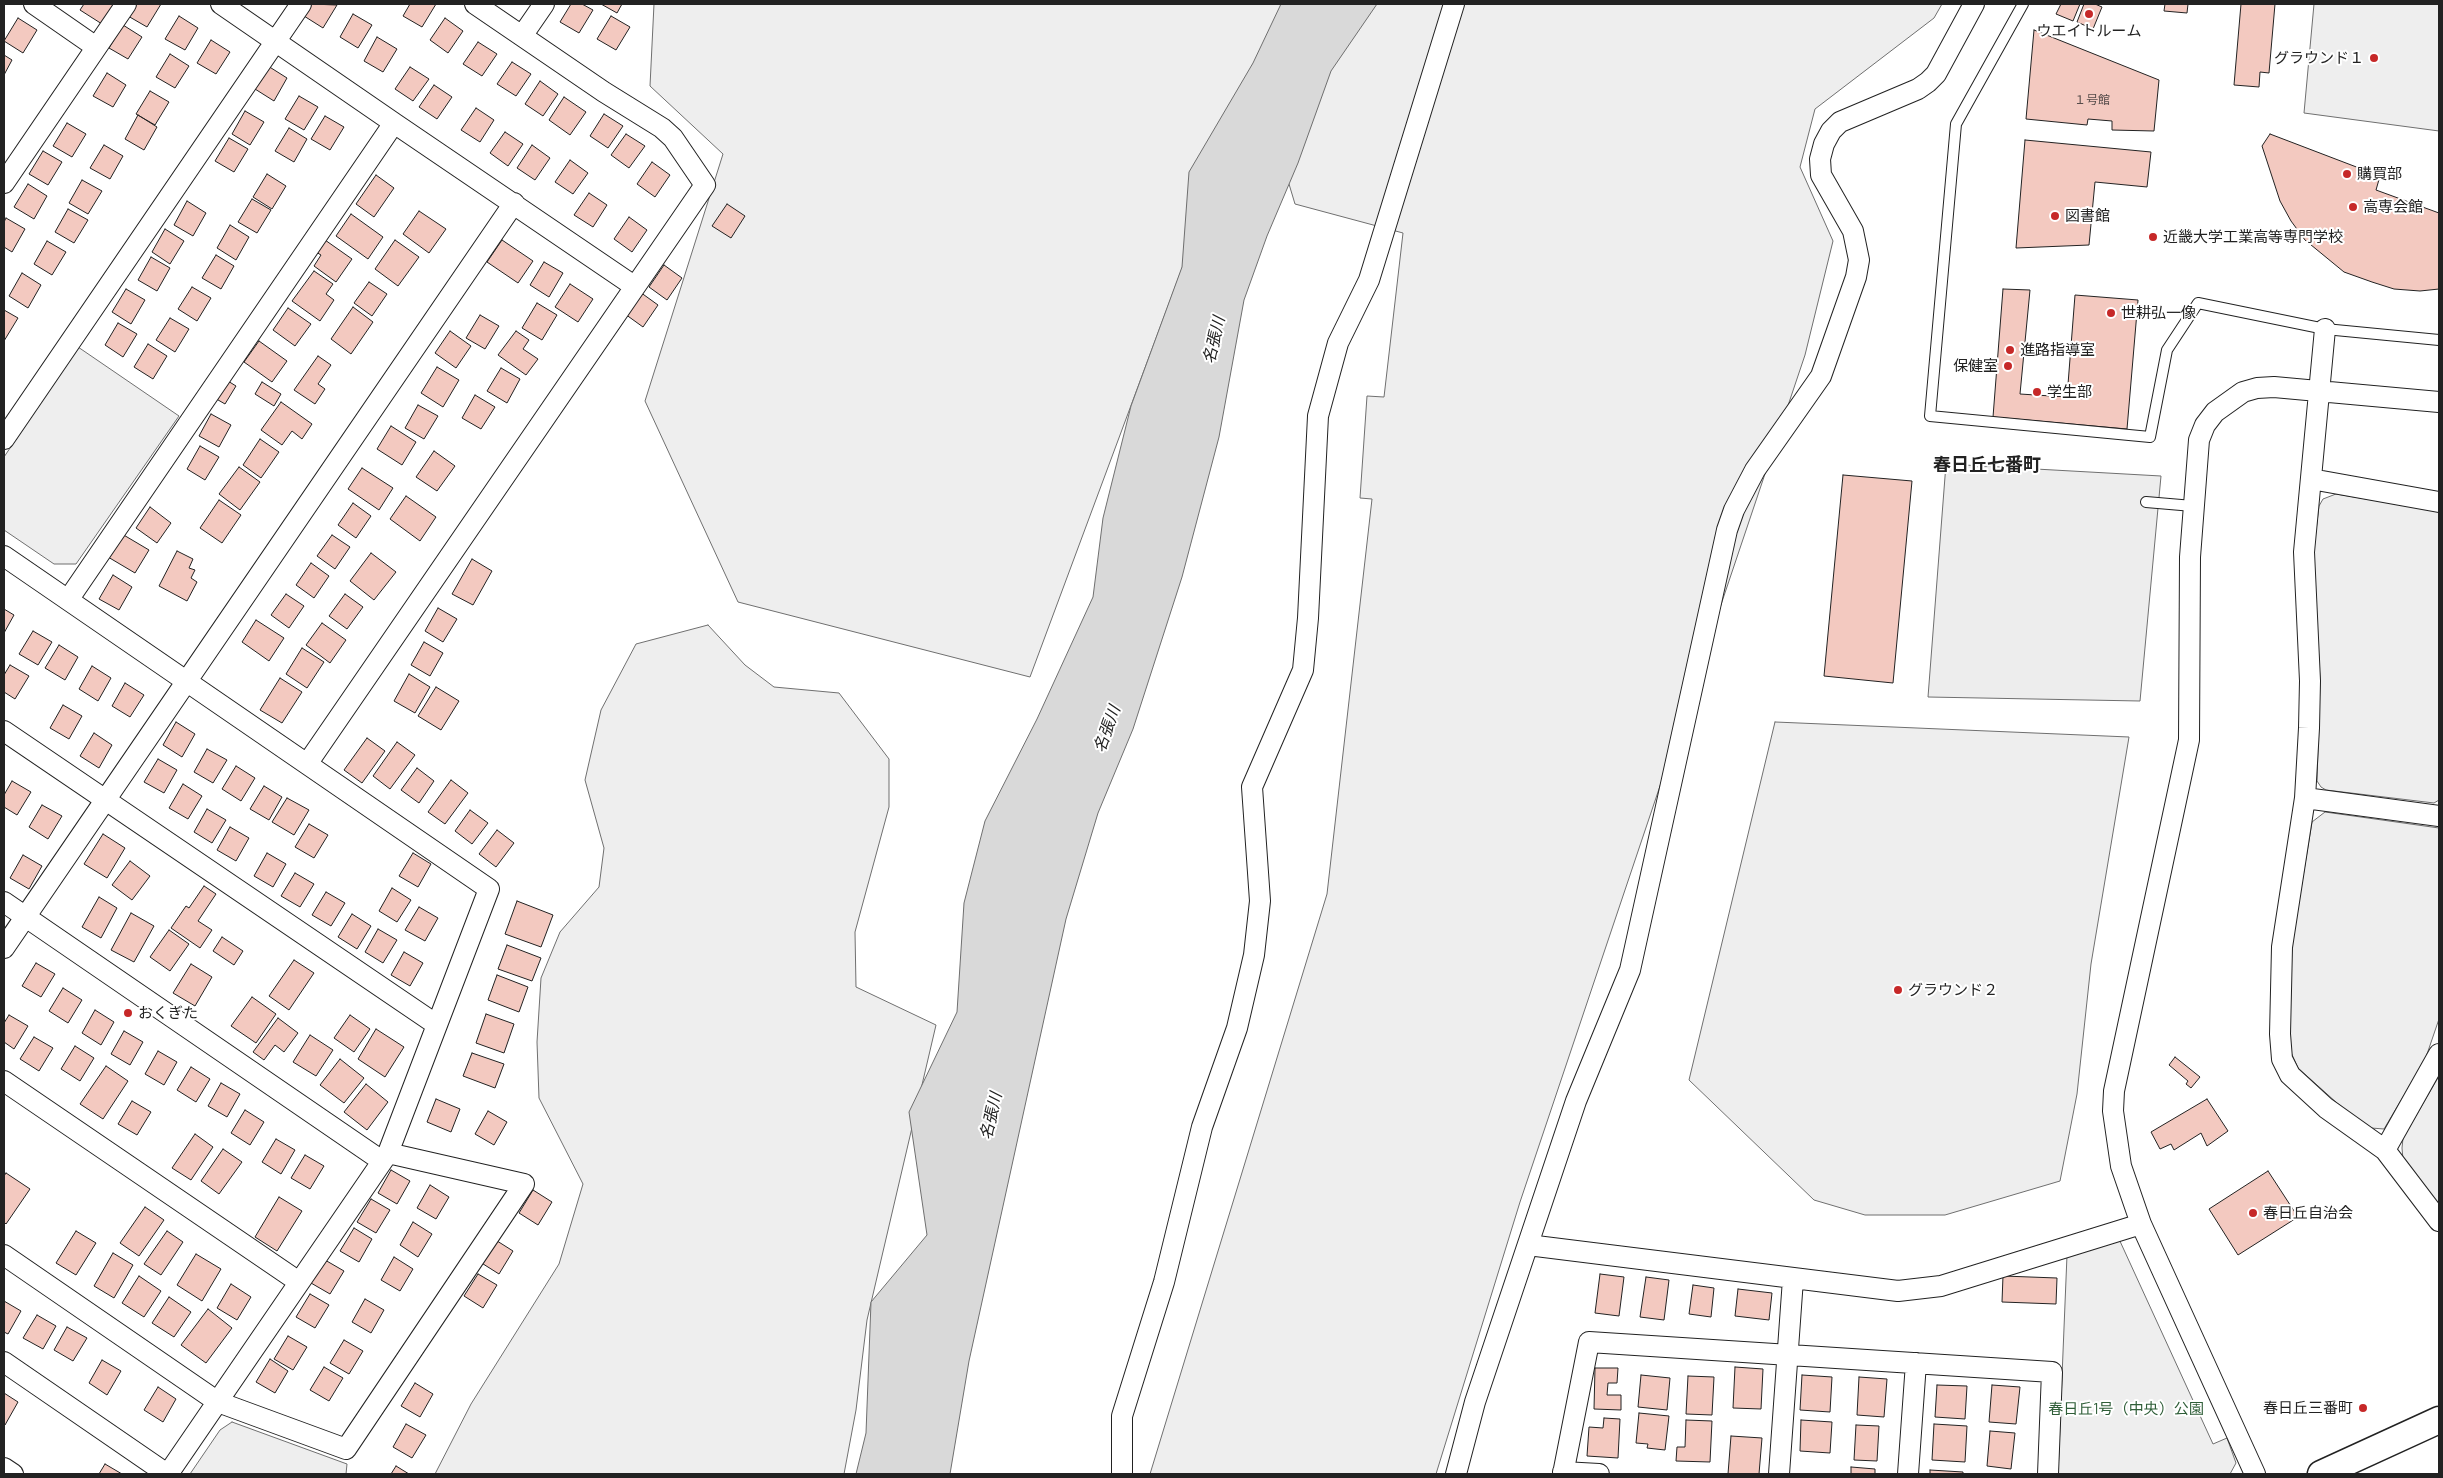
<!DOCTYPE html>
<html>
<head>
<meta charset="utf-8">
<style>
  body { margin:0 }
  #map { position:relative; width:2443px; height:1478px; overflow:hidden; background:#fff; font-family:Barlow,sans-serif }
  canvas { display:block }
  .frame { position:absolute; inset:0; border:5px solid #222; pointer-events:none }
</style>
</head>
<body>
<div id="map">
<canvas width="2443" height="1478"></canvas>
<div class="frame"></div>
</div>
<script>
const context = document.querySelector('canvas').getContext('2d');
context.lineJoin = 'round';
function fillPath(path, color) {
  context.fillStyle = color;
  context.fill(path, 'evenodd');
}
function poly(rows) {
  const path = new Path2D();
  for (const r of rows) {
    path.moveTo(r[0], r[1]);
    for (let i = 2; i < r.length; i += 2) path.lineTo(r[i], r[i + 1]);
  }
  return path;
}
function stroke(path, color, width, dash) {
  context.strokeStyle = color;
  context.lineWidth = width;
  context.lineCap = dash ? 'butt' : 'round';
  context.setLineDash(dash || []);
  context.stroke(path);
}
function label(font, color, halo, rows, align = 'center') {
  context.font = font + ' Barlow,"Noto Sans JP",sans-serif';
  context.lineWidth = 4;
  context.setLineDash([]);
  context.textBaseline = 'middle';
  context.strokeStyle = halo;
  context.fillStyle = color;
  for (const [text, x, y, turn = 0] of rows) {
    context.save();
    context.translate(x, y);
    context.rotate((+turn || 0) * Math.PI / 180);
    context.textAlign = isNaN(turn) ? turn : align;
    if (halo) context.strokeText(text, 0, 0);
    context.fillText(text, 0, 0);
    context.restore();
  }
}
const green = poly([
  [654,4,1942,4,1934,18,1815,109,1800,167,1833,241,1805,355,1520,1202,1436,1474,1150,1474,1327,894,1372,499,1360,498,1367,396,1384,397,1403,233,1295,204,1253,64,1245,99,1030,677,738,602,645,401,723,154,650,86,654,4],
  [2314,4,2439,4,2439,131,2304,113,2314,4],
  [78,347,179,416,76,564,54,564,4,530,4,457,78,347],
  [2336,494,2439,511,2439,800,2434,803,2326,790,2321,787,2317,781,2320,680,2313,555,2319,506,2323,499,2336,494],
  [708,625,745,665,774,687,839,693,889,759,889,807,855,932,856,987,936,1025,867,1320,856,1410,844,1474,435,1474,471,1404,559,1264,583,1184,539,1098,537,1042,541,978,560,932,599,887,604,848,585,780,601,710,636,644,708,625],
  [1775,722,2129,737,2091,964,2077,1094,2060,1181,1945,1215,1865,1215,1814,1200,1689,1080,1775,722],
  [2325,812,2439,828,2439,1019,2425,1060,2384,1129,2371,1128,2356,1120,2298,1068,2289,1048,2291,949,2312,822,2325,812],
  [2439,1076,2439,1204,2403,1160,2402,1148,2403,1138,2439,1076],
  [2119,1239,2213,1444,2227,1438,2236,1463,2230,1474,2058,1474,2067,1255,2119,1239],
  [232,1422,347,1464,346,1474,190,1474,220,1430,232,1422]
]);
fillPath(green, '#eee');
stroke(green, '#6f6f6f', 1);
const parking = poly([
  [1946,464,2161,476,2140,701,1928,697,1946,464]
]);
fillPath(parking, '#ededed');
stroke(parking, '#6f6f6f', 1);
const water = poly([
  [1281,4,1377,4,1331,71,1298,163,1267,236,1244,300,1219,437,1182,577,1133,729,1098,813,1066,919,969,1361,950,1474,856,1474,866,1433,871,1302,927,1235,909,1112,957,1012,964,903,985,821,1037,719,1093,597,1103,518,1131,406,1182,267,1189,172,1253,63,1281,4]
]);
fillPath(water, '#d9d9d9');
stroke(water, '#6f6f6f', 1);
const building = poly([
  [84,4,114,4,102,24,80,10,84,4],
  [135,4,161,4,147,27,128,16,135,4],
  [311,4,337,5,323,28,304,16,311,4],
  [410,4,436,4,422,27,403,16,410,4],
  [571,4,582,4,593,10,579,33,560,22,571,4],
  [601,4,622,4,617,13,601,4],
  [2061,4,2080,4,2073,21,2056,14,2061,4],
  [2084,4,2095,4,2102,7,2093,29,2077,22,2084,4],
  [2165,4,2188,4,2187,13,2164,11,2165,4],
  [2241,4,2275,4,2269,73,2260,72,2259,87,2234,85,2241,4],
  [353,14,372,25,358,48,340,37,353,14],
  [179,16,198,28,185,50,165,39,179,16],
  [611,16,630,27,616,50,597,39,611,16],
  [18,18,37,30,23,53,4,41,18,18],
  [445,18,463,31,448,53,430,40,445,18],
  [123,25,142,37,128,59,109,48,123,25],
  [2034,30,2159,80,2154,131,2112,130,2112,121,2088,119,2087,125,2026,119,2034,30],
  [377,37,397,49,383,72,364,61,377,37],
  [211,40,230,52,216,74,197,63,211,40],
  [478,42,497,54,482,76,463,64,478,42],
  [170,54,189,66,175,88,156,77,170,54],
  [4,55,12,60,4,75,4,55],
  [512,62,531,74,516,96,497,84,512,62],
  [268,66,287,78,274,101,255,89,268,66],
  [410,67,429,79,413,101,395,89,410,67],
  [107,73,126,85,113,107,93,96,107,73],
  [540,81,558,94,543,116,525,104,540,81],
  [434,85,452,97,437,119,419,107,434,85],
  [150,91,169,102,155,125,136,114,150,91],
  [299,96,318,107,304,130,285,119,299,96],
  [564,97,586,112,570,135,549,120,564,97],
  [476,108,494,120,480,142,461,130,476,108],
  [245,111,264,122,250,145,232,134,245,111],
  [604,114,623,126,608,148,590,136,604,114],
  [138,115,157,127,144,150,125,139,138,115],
  [325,116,344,127,330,150,311,139,325,116],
  [67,123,86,134,72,157,53,146,67,123],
  [289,128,307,139,294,162,275,151,289,128],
  [505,132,523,144,508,166,490,153,505,132],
  [626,134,645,146,629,168,611,155,626,134],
  [2270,134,2380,176,2376,190,2439,213,2439,289,2420,291,2394,289,2372,282,2344,272,2305,240,2291,221,2280,201,2262,146,2270,134],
  [229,138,248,149,234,172,215,161,229,138],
  [2025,140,2151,152,2147,187,2095,182,2089,245,2016,248,2025,140],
  [104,145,123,156,110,179,90,168,104,145],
  [532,145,550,158,535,180,517,168,532,145],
  [43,151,62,162,48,185,29,174,43,151],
  [570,160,588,173,573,194,555,182,570,160],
  [652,162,670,175,655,197,637,184,652,162],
  [267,174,286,186,272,209,253,197,267,174],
  [376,175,394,188,374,217,356,204,376,175],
  [82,180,102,191,88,214,69,203,82,180],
  [28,184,47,196,34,219,14,207,28,184],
  [589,193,607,205,593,227,574,215,589,193],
  [252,199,271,210,257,233,238,222,252,199],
  [187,201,206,213,193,236,174,225,187,201],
  [727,204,745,216,731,238,712,226,727,204],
  [68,209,88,220,74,243,55,232,68,209],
  [419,211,446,229,429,253,403,234,419,211],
  [351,214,383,237,368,259,336,236,351,214],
  [629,217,647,230,632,252,614,239,629,217],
  [6,218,25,229,12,252,4,247,4,222,6,218],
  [230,225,249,237,236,260,217,248,230,225],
  [165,229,184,241,170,264,152,252,165,229],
  [325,240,352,259,336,282,314,266,321,255,316,252,325,240],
  [395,240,419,257,398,286,375,269,395,240],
  [502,240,533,261,518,283,487,262,502,240],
  [47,241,66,252,52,275,34,264,47,241],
  [216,255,234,266,221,289,202,278,216,255],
  [151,257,170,268,157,291,138,280,151,257],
  [544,262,563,273,549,297,530,285,544,262],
  [664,265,682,278,667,300,649,287,664,265],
  [314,271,333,284,326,294,334,300,320,321,292,301,314,271],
  [22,273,41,285,28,308,9,296,22,273],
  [369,282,387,294,372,316,354,303,369,282],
  [570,284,593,299,578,322,555,307,570,284],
  [192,287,211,298,197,321,178,309,192,287],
  [126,289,145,300,131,324,112,312,126,289],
  [2003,289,2030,290,2020,394,2067,397,2075,295,2138,300,2127,429,1993,417,2003,289],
  [640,292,658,305,643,327,625,314,640,292],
  [537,303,557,315,542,340,522,328,537,303],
  [353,307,373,322,351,354,331,339,353,307],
  [288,308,311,324,295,346,273,330,288,308],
  [4,310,18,318,4,341,4,310],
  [480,315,499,326,485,349,466,338,480,315],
  [170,318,189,329,175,352,156,340,170,318],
  [118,323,137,334,123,357,105,345,118,323],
  [450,331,471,346,456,368,435,353,450,331],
  [516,331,529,340,523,349,538,359,526,375,498,355,516,331],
  [259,341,287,361,272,382,244,362,259,341],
  [148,344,167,356,153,379,134,367,148,344],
  [318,356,331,365,318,384,325,389,315,404,294,390,318,356],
  [437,367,459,380,443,407,421,393,437,367],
  [501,368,520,379,507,403,487,391,501,368],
  [223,378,236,386,225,404,213,397,223,378],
  [262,382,281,394,274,406,255,394,262,382],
  [475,395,495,407,481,429,462,418,475,395],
  [281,402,312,424,302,439,292,431,282,445,261,430,281,402],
  [418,405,438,416,424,439,405,428,418,405],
  [211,414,231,425,219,447,199,436,211,414],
  [391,426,416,442,402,465,377,449,391,426],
  [260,439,279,452,261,478,243,465,260,439],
  [200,446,219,457,205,480,187,469,200,446],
  [434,451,455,466,437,491,416,477,434,451],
  [239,467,260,482,240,510,219,494,239,467],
  [362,468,393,488,379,510,348,489,362,468],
  [1843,475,1912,481,1893,683,1824,676,1843,475],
  [406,496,436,517,420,541,390,519,406,496],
  [219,500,241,515,222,543,200,528,219,500],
  [353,503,371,516,356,538,338,525,353,503],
  [150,507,171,523,157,543,136,528,150,507],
  [122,534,149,550,135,573,108,557,122,534],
  [332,535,350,547,335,569,317,556,332,535],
  [177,551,193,559,189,568,195,570,191,578,197,582,187,601,159,586,177,551],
  [371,553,396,572,374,600,350,581,371,553],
  [472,559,492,571,473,605,452,594,472,559],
  [311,563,329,576,314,598,296,585,311,563],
  [113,575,132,587,119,610,99,599,113,575],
  [286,594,304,606,289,628,271,615,286,594],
  [345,594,363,607,347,629,329,616,345,594],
  [438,608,457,619,443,642,425,631,438,608],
  [4,609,14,615,4,633,4,609],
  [256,620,284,638,269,661,242,642,256,620],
  [322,623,346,640,330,663,306,645,322,623],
  [33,631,52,642,38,665,19,654,33,631],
  [424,642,443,653,430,676,411,665,424,642],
  [59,645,78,657,65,680,45,668,59,645],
  [302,648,324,662,307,688,286,674,302,648],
  [10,665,29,676,15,699,4,692,4,675,10,665],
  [92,666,111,678,98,701,79,689,92,666],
  [409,674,430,687,415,713,394,701,409,674],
  [280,678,302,692,282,723,260,710,280,678],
  [125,683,144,695,130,717,112,706,125,683],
  [436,687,459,701,441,730,418,716,436,687],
  [63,705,82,716,69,739,50,728,63,705],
  [176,722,195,734,182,757,163,745,176,722],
  [94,733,112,745,99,768,80,756,94,733],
  [367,738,385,751,362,783,344,770,367,738],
  [397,742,415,755,390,789,373,776,397,742],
  [207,749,227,760,213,783,194,772,207,749],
  [158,759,177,770,164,793,144,782,158,759],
  [236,766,255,778,241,801,222,789,236,766],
  [417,768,434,781,419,803,401,790,417,768],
  [451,780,468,793,445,824,428,812,451,780],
  [12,781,31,792,17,815,4,807,4,795,12,781],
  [183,784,202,796,188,819,169,808,183,784],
  [264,786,282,797,269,820,250,809,264,786],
  [287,798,309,810,294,835,272,822,287,798],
  [42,805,62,816,48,839,29,827,42,805],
  [207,809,226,820,212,843,194,832,207,809],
  [470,810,488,823,472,844,455,831,470,810],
  [309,824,328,835,314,858,295,847,309,824],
  [230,827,249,838,236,861,217,850,230,827],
  [497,830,514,843,496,867,479,854,497,830],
  [103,834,125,848,107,878,84,864,103,834],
  [267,853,286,864,273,887,254,876,267,853],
  [413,853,431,864,418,887,399,876,413,853],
  [23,855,42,866,29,889,10,878,23,855],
  [130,861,150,876,132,900,112,885,130,861],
  [295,873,314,884,300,907,281,896,295,873],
  [204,886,216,894,198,921,212,930,200,948,171,928,186,906,189,908,204,886],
  [392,888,411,900,397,922,379,911,392,888],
  [326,892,345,903,331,926,312,915,326,892],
  [99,897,117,908,101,938,82,927,99,897],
  [517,901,553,915,541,947,505,934,517,901],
  [419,907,438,918,425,941,405,930,419,907],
  [131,913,154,926,134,962,111,950,131,913],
  [352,914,371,926,357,949,338,937,352,914],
  [378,929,397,940,383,963,365,952,378,929],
  [169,930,189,944,170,971,150,957,169,930],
  [222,937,243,951,234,965,213,951,222,937],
  [507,945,541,958,532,981,498,969,507,945],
  [404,952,423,963,410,986,391,975,404,952],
  [294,960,314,973,289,1010,269,996,294,960],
  [36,963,55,974,41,997,22,986,36,963],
  [191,964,212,977,195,1006,173,993,191,964],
  [497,975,528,987,519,1012,488,1000,497,975],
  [63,988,82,1000,68,1023,49,1011,63,988],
  [252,997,276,1014,256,1043,231,1026,252,997],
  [95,1010,114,1022,101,1045,82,1033,95,1010],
  [486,1014,514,1024,504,1053,476,1043,486,1014],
  [9,1015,28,1026,14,1049,4,1042,4,1023,9,1015],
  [350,1015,370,1029,354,1052,334,1038,350,1015],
  [278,1018,298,1033,284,1052,275,1045,264,1060,253,1052,278,1018],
  [376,1029,404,1047,385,1077,358,1059,376,1029],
  [124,1031,143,1042,130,1065,111,1054,124,1031],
  [310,1035,333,1050,316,1076,293,1062,310,1035],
  [34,1037,53,1048,39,1071,20,1059,34,1037],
  [75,1046,94,1058,80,1081,61,1069,75,1046],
  [158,1051,177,1062,164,1085,145,1074,158,1051],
  [472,1053,504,1064,495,1088,463,1076,472,1053],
  [2175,1057,2200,1077,2191,1088,2186,1084,2188,1081,2169,1065,2175,1057],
  [340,1059,364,1078,344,1103,320,1085,340,1059],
  [106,1066,128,1081,103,1119,80,1104,106,1066],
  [191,1067,210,1079,196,1102,177,1090,191,1067],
  [221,1083,240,1094,227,1117,208,1106,221,1083],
  [366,1084,388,1102,367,1130,344,1112,366,1084],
  [436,1099,460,1109,451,1132,427,1122,436,1099],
  [2207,1099,2228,1131,2207,1146,2201,1133,2174,1150,2171,1144,2160,1149,2151,1132,2207,1099],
  [132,1101,151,1112,137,1135,118,1124,132,1101],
  [245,1110,264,1122,250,1145,231,1133,245,1110],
  [488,1111,507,1122,494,1145,475,1134,488,1111],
  [195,1134,213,1147,191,1180,172,1168,195,1134],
  [276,1139,295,1150,281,1174,262,1162,276,1139],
  [223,1149,242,1162,219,1194,201,1181,223,1149],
  [305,1155,324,1166,310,1189,291,1178,305,1155],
  [391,1170,410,1181,397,1204,378,1193,391,1170],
  [2268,1171,2298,1217,2238,1255,2209,1209,2268,1171],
  [6,1173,30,1189,6,1224,4,1222,4,1176,6,1173],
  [430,1185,449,1197,436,1219,417,1208,430,1185],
  [533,1190,552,1202,538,1225,519,1213,533,1190],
  [279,1197,302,1211,277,1251,255,1237,279,1197],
  [371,1199,390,1210,376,1233,357,1222,371,1199],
  [145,1207,164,1220,139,1256,120,1243,145,1207],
  [413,1222,432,1234,418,1257,400,1245,413,1222],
  [354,1228,372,1239,359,1262,340,1251,354,1228],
  [76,1231,96,1243,76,1275,56,1263,76,1231],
  [167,1231,183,1242,161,1275,144,1264,167,1231],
  [494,1239,513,1251,499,1274,480,1262,494,1239],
  [113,1253,133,1265,114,1298,94,1286,113,1253],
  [196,1254,221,1269,202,1301,177,1285,196,1254],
  [394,1257,413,1269,400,1291,381,1280,394,1257],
  [325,1260,344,1271,330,1294,311,1283,325,1260],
  [478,1274,497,1285,483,1308,464,1296,478,1274],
  [1600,1274,1624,1277,1619,1316,1595,1313,1600,1274],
  [139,1276,161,1291,144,1317,122,1303,139,1276],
  [2003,1276,2057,1278,2056,1304,2002,1302,2003,1276],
  [1646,1277,1669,1280,1664,1320,1640,1317,1646,1277],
  [231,1284,251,1297,237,1320,217,1308,231,1284],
  [1693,1285,1714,1288,1711,1317,1689,1314,1693,1285],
  [1738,1289,1772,1293,1769,1320,1735,1316,1738,1289],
  [310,1294,329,1305,315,1328,296,1317,310,1294],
  [169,1297,191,1312,174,1337,152,1323,169,1297],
  [365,1299,384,1310,371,1333,352,1322,365,1299],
  [4,1301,21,1311,8,1334,4,1332,4,1301],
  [208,1309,232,1328,206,1363,181,1345,208,1309],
  [37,1315,56,1326,43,1349,23,1338,37,1315],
  [67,1327,87,1338,73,1361,54,1350,67,1327],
  [288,1336,307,1347,293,1370,274,1359,288,1336],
  [344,1340,363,1351,349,1374,330,1363,344,1340],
  [270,1359,288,1371,275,1393,256,1382,270,1359],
  [102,1360,121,1371,107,1395,89,1383,102,1360],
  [324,1367,343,1378,329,1401,310,1390,324,1367],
  [1735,1367,1763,1369,1761,1409,1733,1408,1735,1367],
  [1595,1368,1618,1368,1617,1383,1608,1383,1607,1395,1621,1395,1621,1410,1594,1409,1595,1368],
  [1641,1375,1670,1378,1667,1410,1638,1407,1641,1375],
  [1802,1375,1832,1377,1830,1412,1800,1410,1802,1375],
  [1688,1376,1714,1377,1712,1415,1686,1414,1688,1376],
  [1859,1377,1887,1379,1884,1417,1857,1415,1859,1377],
  [415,1383,433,1394,420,1417,401,1406,415,1383],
  [1937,1385,1967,1386,1965,1419,1935,1417,1937,1385],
  [1992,1385,2020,1387,2016,1424,1989,1422,1992,1385],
  [158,1387,176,1399,163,1422,144,1410,158,1387],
  [4,1393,18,1402,5,1425,4,1425,4,1393],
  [1639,1413,1669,1416,1665,1450,1647,1448,1648,1444,1636,1443,1639,1413],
  [1604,1418,1620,1419,1618,1458,1587,1456,1589,1427,1603,1428,1604,1418],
  [1686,1420,1712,1421,1710,1462,1676,1461,1677,1447,1685,1447,1686,1420],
  [1801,1420,1832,1422,1830,1453,1800,1451,1801,1420],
  [406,1424,426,1435,412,1458,393,1447,406,1424],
  [1934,1424,1967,1426,1965,1462,1932,1460,1934,1424],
  [1856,1425,1879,1426,1877,1461,1854,1460,1856,1425],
  [1990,1431,2015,1433,2011,1469,1987,1466,1990,1431],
  [1731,1436,1762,1438,1759,1474,1728,1474,1731,1436],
  [105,1464,122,1474,99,1474,105,1464],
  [396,1466,409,1474,391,1474,396,1466],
  [1851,1467,1875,1469,1875,1474,1851,1474,1851,1467],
  [1930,1470,1963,1472,1963,1474,1930,1474,1930,1470]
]);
fillPath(building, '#f3c9c0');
stroke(building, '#222', 1);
const service = poly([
  [2023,4,1956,124,1930,416,2150,437,2167,350,2198,303,2325,329,2439,340],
  [2146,502,2193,506]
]);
const minor = poly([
  [34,4,96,47],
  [522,36,544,4],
  [394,123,634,286],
  [4,183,126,4],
  [2325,329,2304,552,2310,681,2309,728,2305,798,2282,947,2280,1034,2282,1059,2290,1075,2326,1108,2385,1150,2439,1221],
  [4,439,301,4],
  [2311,479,2439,502],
  [4,556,489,889,388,1153,168,1474],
  [68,600,394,123,221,4],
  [4,731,437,1025],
  [307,764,705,185,673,138,662,128,604,92,475,4],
  [2305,798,2439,816],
  [4,902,382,1161],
  [4,948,514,203],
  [4,1081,299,1282],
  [2385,1150,2439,1054],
  [1528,1245,1898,1291,1941,1286,2141,1224],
  [4,1255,218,1402,346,1449,524,1184,388,1153],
  [4,1362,167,1474],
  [4,1468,13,1474],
  [1563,1472,1599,1474],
  [1122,1474,1122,1416,1164,1282,1202,1127,1237,1028,1254,955,1260,901,1252,787,1303,670,1308,618,1318,416,1338,343,1369,280,1454,4],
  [1456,1474,1475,1402,1576,1101,1630,970,1727,530,1734,510,1755,470,1821,376,1856,277,1859,260,1853,231,1821,175,1820,159,1824,144,1831,131,1840,122,1918,89,1928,82,1936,74,1974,4],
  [1563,1474,1589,1342,2052,1372,2048,1474],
  [1779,1474,1793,1279],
  [1908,1474,1916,1363],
  [2255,1474,2141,1224,2121,1166,2113,1111,2114,1091,2189,740,2190,557,2199,440,2205,425,2215,412,2243,392,2257,388,2274,387,2439,402]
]);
const tertiary = poly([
  [2321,1474,2439,1420]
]);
stroke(service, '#222', 12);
stroke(minor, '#222', 22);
stroke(tertiary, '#222', 29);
stroke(service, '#fff', 10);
stroke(minor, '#fff', 20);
stroke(tertiary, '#fff', 26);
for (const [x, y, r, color] of [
  [2089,14,5,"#c62828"],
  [2374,58,5,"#c62828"],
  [2347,174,5,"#c62828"],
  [2353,207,5,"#c62828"],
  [2055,216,5,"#c62828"],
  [2153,237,5,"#c62828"],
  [2111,313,5,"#c62828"],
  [2010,350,5,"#c62828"],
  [2008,366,5,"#c62828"],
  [2037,392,5,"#c62828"],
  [1898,990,5,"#c62828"],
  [128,1013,5,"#c62828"],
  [2253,1213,5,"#c62828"],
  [2363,1408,5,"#c62828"]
]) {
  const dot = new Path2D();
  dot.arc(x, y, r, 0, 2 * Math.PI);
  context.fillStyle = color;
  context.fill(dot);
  stroke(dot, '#fff', 2);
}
label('12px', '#564c4a', null, [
  ["１号館",2092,100]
]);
label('15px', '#222', '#fff', [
  ["ウエイトルーム",2089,31,"center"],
  ["グラウンド１",2364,58,"right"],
  ["購買部",2357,174],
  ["高専会館",2363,207],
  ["図書館",2065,216],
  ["近畿大学工業高等専門学校",2163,237],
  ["世耕弘一像",2121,313],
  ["進路指導室",2020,350],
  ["保健室",1998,366,"right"],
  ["学生部",2047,392],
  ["グラウンド２",1908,990],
  ["おくぎた",138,1013],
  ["春日丘自治会",2263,1213],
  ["春日丘三番町",2353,1408,"right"]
], 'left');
label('15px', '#2f5e38', '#fff', [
  ["春日丘1号（中央）公園",2126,1409]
]);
label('italic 16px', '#222', '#fff', [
  ["名張川",1214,340,-77],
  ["名張川",1107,729,-70],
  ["名張川",991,1116,-77]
]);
label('bold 18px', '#222', '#fff', [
  ["春日丘七番町",1987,465]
]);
</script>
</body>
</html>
